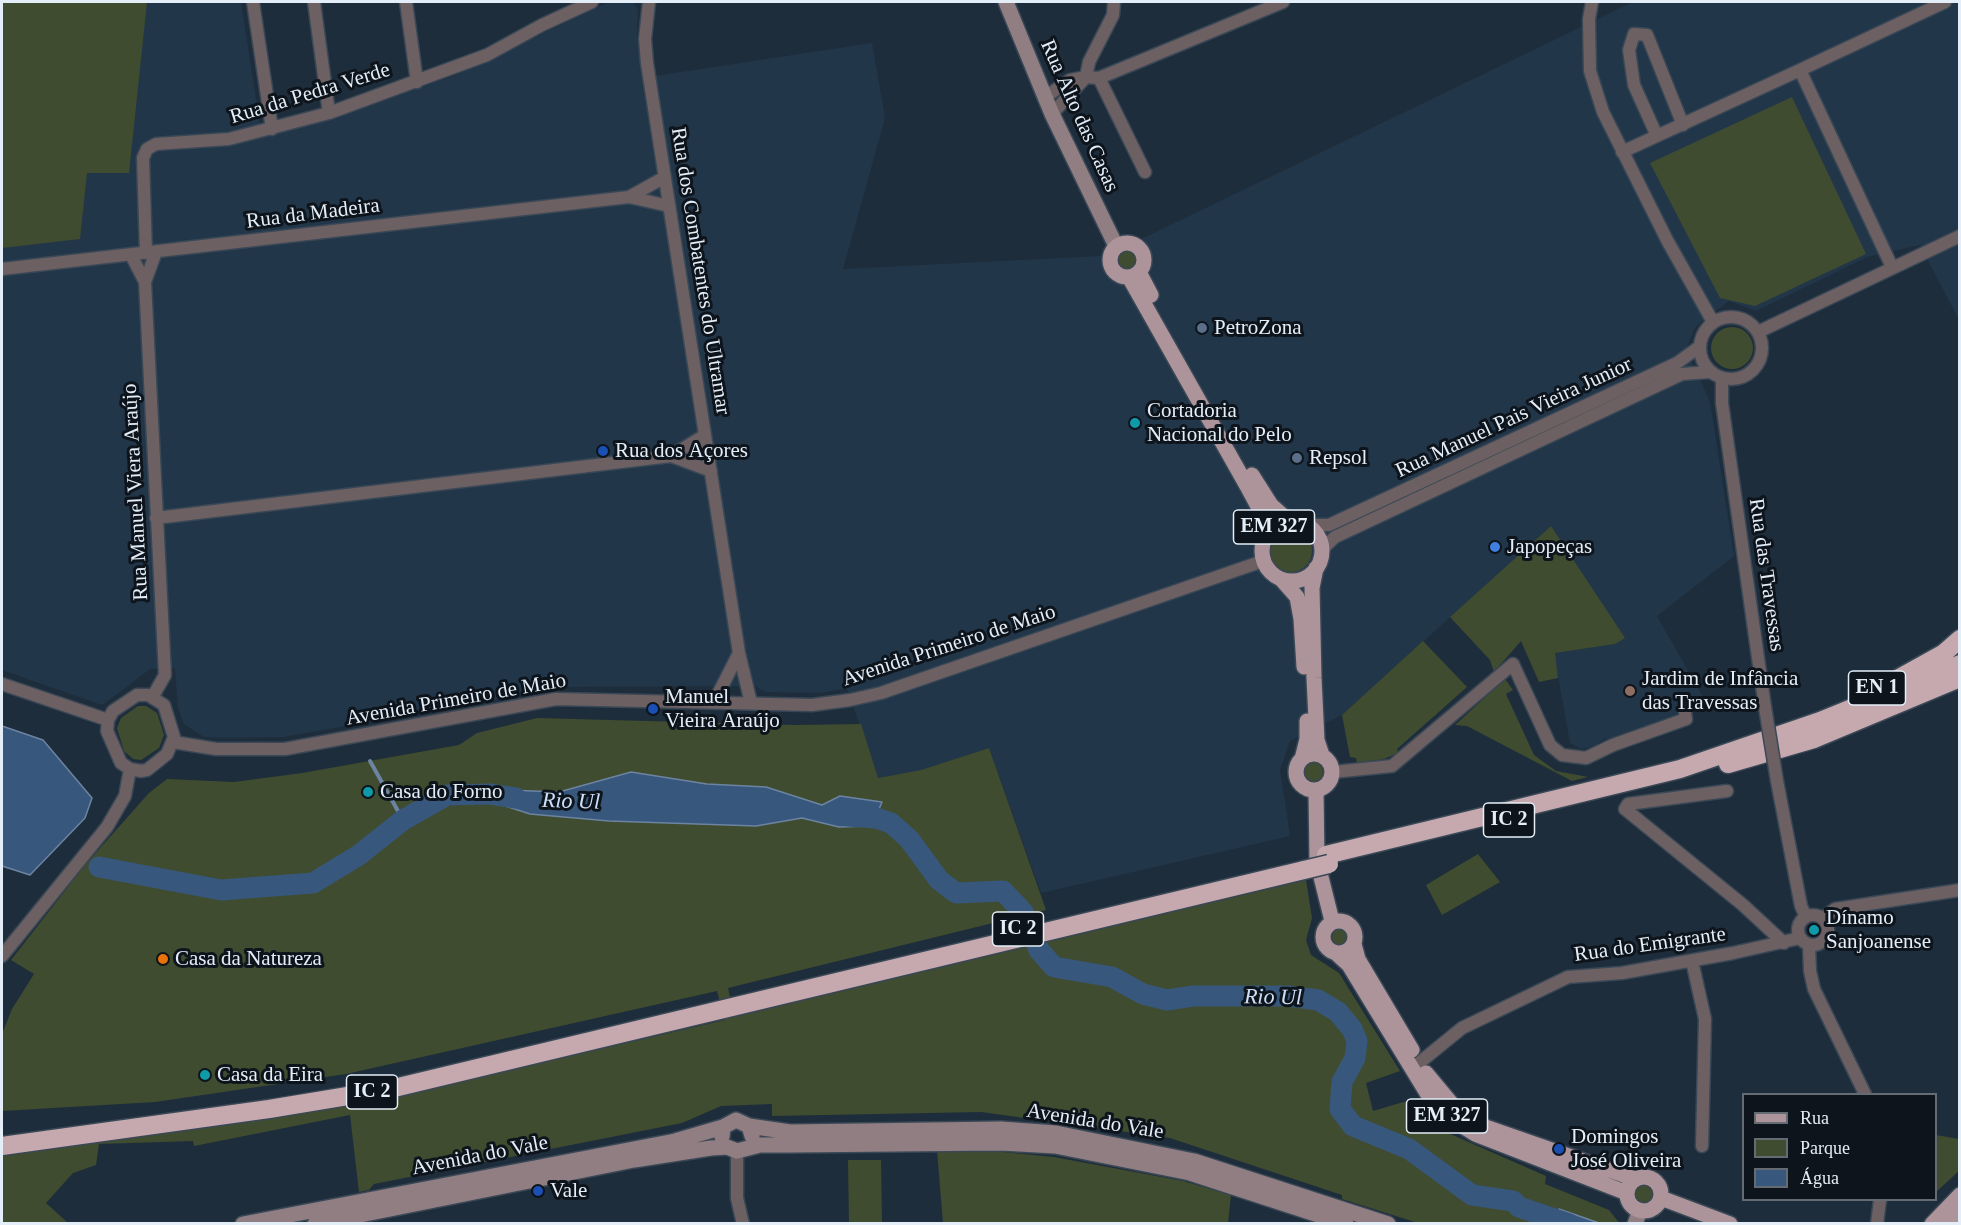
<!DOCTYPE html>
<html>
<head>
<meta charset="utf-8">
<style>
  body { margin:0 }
  #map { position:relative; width:1961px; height:1225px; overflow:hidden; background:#1e2d3c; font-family:"Times New Roman",serif }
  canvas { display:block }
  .frame { position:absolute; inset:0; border:3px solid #e4eef8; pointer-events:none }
  .legend { position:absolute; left:1742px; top:1093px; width:195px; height:108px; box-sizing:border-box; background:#0e141b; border:2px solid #646b73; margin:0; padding:8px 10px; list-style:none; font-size:18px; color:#e4eef8 }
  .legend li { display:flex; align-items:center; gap:12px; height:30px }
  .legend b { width:30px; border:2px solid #646b73 }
</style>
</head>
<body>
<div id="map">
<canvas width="1961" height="1225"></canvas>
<div class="frame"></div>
<ul class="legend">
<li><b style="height:8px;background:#ac949a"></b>Rua</li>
<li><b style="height:16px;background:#3f4c2f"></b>Parque</li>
<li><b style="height:16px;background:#38577d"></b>Água</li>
</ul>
</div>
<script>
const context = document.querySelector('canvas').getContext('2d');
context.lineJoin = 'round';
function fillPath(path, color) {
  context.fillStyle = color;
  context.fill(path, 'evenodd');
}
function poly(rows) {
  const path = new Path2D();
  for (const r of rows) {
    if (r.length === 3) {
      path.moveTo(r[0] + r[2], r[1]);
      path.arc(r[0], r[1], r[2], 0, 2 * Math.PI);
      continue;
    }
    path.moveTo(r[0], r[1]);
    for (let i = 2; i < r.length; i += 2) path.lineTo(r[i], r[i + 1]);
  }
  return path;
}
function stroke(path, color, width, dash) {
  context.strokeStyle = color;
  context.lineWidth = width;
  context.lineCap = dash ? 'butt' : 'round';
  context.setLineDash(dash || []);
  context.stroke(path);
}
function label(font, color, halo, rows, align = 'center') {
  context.font = font + ' "Times New Roman",serif';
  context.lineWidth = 6;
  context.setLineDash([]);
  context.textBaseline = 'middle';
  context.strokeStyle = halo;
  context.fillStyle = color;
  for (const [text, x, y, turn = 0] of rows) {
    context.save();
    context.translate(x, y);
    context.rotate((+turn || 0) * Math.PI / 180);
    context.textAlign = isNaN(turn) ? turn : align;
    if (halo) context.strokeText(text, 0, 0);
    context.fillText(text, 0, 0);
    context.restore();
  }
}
fillPath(poly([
  [2,2,241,2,262,137,299,128,454,76,609,2,633,2,638,10,637,36,642,78,872,43,885,118,843,269,1101,256,1102,258,1633,2,1959,2,1959,320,1920,245,1867,257,1756,311,1729,301,1696,326,1686,349,1710,402,1734,556,1657,616,1707,704,1677,710,1678,718,1620,738,1603,739,1595,746,1581,749,1570,743,1554,653,1615,644,1551,526,1342,715,1290,741,1280,770,1290,836,1041,893,989,748,921,770,878,778,847,688,821,693,766,692,755,686,567,687,283,737,222,738,204,737,184,724,178,708,175,668,150,669,104,704,99,704,2,670]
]), '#22364a');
fillPath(poly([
  [2,2,147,2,129,173,87,173,80,239,2,248],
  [1792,97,1866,254,1755,306,1720,298,1650,163],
  [1126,261,10],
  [1732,348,21],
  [1551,526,1625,638,1615,644,1555,653,1558,678,1539,682,1521,641,1494,672,1490,660,1450,617],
  [1291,551,21],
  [1423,641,1467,687,1397,749,1398,753,1384,759,1357,763,1356,758,1350,757,1342,715],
  [1505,679,1513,690,1506,694,1534,755,1556,771,1588,777,1572,781,1467,726,1455,725],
  [138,706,146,706,157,713,164,735,159,748,141,760,133,759,124,751,117,728,121,718],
  [537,718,795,725,861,724,878,778,921,770,989,748,1046,910,728,988,734,1017,1306,880,1312,918,1306,940,1311,955,1339,973,1400,1071,1366,1083,1373,1111,1417,1098,1448,1133,1546,1176,1545,1184,1609,1210,1620,1224,1418,1223,1342,1199,1342,1195,1170,1138,981,1112,772,1116,772,1104,721,1106,682,1123,374,1184,369,1190,359,1192,350,1115,194,1146,193,1141,99,1144,96,1165,73,1173,46,1203,69,1224,2,1223,2,1155,349,1104,350,1107,725,1020,717,991,346,1074,155,1102,2,1111,2,1034,12,1009,34,974,11,960,85,865,149,793,167,779,234,782,302,773,459,745,477,733],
  [1313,772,10],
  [1478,854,1500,882,1442,915,1426,885],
  [1341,937,9],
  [1936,1135,1959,1139,1960,1170,1936,1192],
  [937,1150,1002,1152,1054,1157,1183,1181,1231,1195,1228,1223,943,1223],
  [848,1160,881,1160,882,1223,849,1223],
  [1645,1193,10]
]), '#3f4c2f');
const water = poly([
  [2,726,43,740,92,798,85,818,30,875,2,866,2,726],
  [631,772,707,784,766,787,822,805,840,796,882,802,872,826,839,827,802,818,756,826,609,821,530,814,493,802,489,794,508,790,559,792,631,772],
  [1515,1198,1558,1213,1559,1209,1599,1223,1544,1223,1510,1211,1515,1198]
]);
fillPath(water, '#38577d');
stroke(water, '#6c84a2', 1.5);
stroke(poly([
  [370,761,403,820]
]), '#6c84a2', 4);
stroke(poly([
  [848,816,876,818,891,823,909,839,939,880,956,893,1003,891,1023,912,1026,919],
  [99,867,221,890,313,883,359,855,403,820,447,795,489,794,516,798],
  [1036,942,1039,950,1054,967,1112,977,1143,994,1167,1000,1193,996,1287,996,1318,1000,1338,1012,1352,1029,1357,1041,1355,1058,1342,1082,1340,1109,1353,1126,1409,1149,1472,1195,1513,1201,1519,1207,1569,1224]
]), '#38577d', 21);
const street = poly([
  [253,2,272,129],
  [314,2,329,113],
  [406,2,417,82],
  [649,2,645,39,647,63,739,653,751,703],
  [1592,2,1589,19,1590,71,1603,112,1667,240,1713,322],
  [1099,78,1145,172],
  [1045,97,1070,80,1086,77,1099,78,1283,2],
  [1052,114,1086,77,1089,62,1113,15,1114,2],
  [1657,136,1634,85,1629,50,1634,34,1647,35,1683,125],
  [1622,152,1800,70],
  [629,197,665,177],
  [146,253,143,158,147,149,156,144,229,139,329,113,487,55,542,25,592,2],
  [131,255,145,282],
  [1892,267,1800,70,1945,2],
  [2,269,629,197,669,206],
  [1731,348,31],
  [1758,332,1960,236],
  [1722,379,1722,403,1765,707],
  [671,456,711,471],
  [156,518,671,456,705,435],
  [1307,525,1329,525,1677,363,1699,347],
  [1322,549,1335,537,1682,374,1709,372],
  [2,684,108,720],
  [137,695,148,695,164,705,174,737,167,754,147,770,141,771,130,769,121,763,107,731,108,720,113,711,137,695],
  [153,696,165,675,145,282,156,252],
  [714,702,739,653],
  [173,742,216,749,285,749,556,699,812,705,850,700,881,693,1263,561],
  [1333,772,1392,766,1513,664,1550,745,1562,755,1586,758,1613,745,1686,719,1685,712],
  [1777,781,1801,906,1806,917],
  [1727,791,1628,804,1625,809,1743,905,1784,943],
  [1813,930,15],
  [1823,918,1835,909,1960,890],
  [1809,945,1810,971,1814,989,1865,1094],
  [2,956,107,827,125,796,130,769],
  [1692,961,1705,1019,1702,1146],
  [1419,1063,1462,1028,1568,977,1622,973,1733,953,1800,938],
  [737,1151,737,1198,743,1224],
  [1877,1224,1880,1200]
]);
const secondary = poly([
  [1006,2,1052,114,1116,246],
  [749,1126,790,1132,1001,1129,1056,1133,1194,1161,1388,1224],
  [722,1137,723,1127,736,1120,749,1126,752,1136],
  [243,1224,675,1141,723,1127],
  [315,1224,634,1160,711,1148,727,1147,737,1151,760,1145,790,1145,1001,1143,1055,1146,1190,1173,1346,1224],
  [1635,1224,1640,1210]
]);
const primary = poly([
  [1127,260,17],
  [1139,272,1151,295],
  [1129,277,1247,486,1262,514,1266,535],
  [1252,475,1271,505,1289,521],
  [1292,551,30],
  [1316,568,1312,588,1314,678,1317,740,1322,755],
  [1282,580,1297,597,1301,619,1304,667],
  [1314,772,18],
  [1302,759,1307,739,1307,721],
  [1316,791,1317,861,1332,921],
  [1339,937,16],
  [1354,944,1358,959,1412,1050],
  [1337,954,1349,965,1427,1093,1448,1117,1475,1134,1627,1193],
  [1426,1073,1456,1109,1480,1125,1635,1179],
  [1644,1194,17],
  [1661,1198,1730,1224],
  [1932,1224,1960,1195],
  [1951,1224,1960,1215]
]);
const highway = poly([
  [1899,678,1944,653,1960,639],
  [1728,764,1814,739,1960,678],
  [1326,855,1680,769,1820,721,1960,664],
  [2,1146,269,1109,390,1089,1304,870]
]);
stroke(street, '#3a4856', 15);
stroke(secondary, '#3a4856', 18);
stroke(primary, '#3a4856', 18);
stroke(highway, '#3a4856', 21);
stroke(street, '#6c6063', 12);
stroke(secondary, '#907e82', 15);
stroke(primary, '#ac949a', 15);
stroke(highway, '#c5a9af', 18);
const streetBridge = poly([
  [1765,707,1777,781]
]);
const highwayBridge = poly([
  [1304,870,1329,864]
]);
stroke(streetBridge, '#3a4856', 15, []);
stroke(highwayBridge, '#3a4856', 21, []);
stroke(streetBridge, '#6c6063', 12);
stroke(highwayBridge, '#c5a9af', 18);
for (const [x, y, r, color] of [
  [1202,328,6,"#5c6f8a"],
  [1135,423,6,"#0f9aa8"],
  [603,451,6,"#1a4fb4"],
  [1297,458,6,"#5c6f8a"],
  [1495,547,6,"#3f7fe0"],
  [1630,691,6,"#8d6e63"],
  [653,709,6,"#1a4fb4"],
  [368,792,6,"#0f9aa8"],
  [1814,930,6,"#0f9aa8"],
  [163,959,6,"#e8710a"],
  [205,1075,6,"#0f9aa8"],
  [1559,1149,6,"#1a4fb4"],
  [538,1191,6,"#1a4fb4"]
]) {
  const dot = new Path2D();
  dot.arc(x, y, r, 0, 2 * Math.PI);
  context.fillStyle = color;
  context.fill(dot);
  stroke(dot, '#0e141b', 2);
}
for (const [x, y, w] of [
  [1274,527,81],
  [1877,688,57],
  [1509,820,51],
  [1018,929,51],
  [372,1092,51],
  [1447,1116,81]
]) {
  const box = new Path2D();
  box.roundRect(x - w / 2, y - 17, w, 34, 4.5);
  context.fillStyle = '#0e141b';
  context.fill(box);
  stroke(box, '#e4eef8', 1.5);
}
label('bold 20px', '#e4eef8', null, [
  ["EM 327",1274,527],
  ["EN 1",1877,688],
  ["IC 2",1509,820],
  ["IC 2",1018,929],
  ["IC 2",372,1092],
  ["EM 327",1447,1116]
]);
label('21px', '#e4eef8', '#0e141b', [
  ["Rua da Pedra Verde",310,94,-17],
  ["Rua Alto das Casas",1079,116,66],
  ["Rua da Madeira",313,214,-7],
  ["Rua dos Combatentes do Ultramar",700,271,81],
  ["Rua Manuel Pais Vieira Junior",1514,418,-25],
  ["Rua Manuel Viera Araújo",136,492,-93],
  ["Rua das Travessas",1766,575,82],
  ["Avenida Primeiro de Maio",949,646,-18],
  ["Avenida Primeiro de Maio",456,700,-10],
  ["Rua do Emigrante",1650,945,-8],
  ["Avenida do Vale",1095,1122,9],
  ["Avenida do Vale",480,1156,-11]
]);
label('21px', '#e4eef8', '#0e141b', [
  ["PetroZona",1214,328],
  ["Cortadoria",1147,411],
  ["Nacional do Pelo",1147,435],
  ["Rua dos Açores",615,451],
  ["Repsol",1309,458],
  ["Japopeças",1507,547],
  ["Jardim de Infância",1642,679],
  ["das Travessas",1642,703],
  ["Manuel",665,697],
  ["Vieira Araújo",665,721],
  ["Casa do Forno",380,792],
  ["Dínamo",1826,918],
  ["Sanjoanense",1826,942],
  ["Casa da Natureza",175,959],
  ["Casa da Eira",217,1075],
  ["Domingos",1571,1137],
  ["José Oliveira",1571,1161],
  ["Vale",550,1191]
], 'left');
label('italic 22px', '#cce0fa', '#0e141b', [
  ["Rio Ul",571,802,2],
  ["Rio Ul",1273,998,1]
]);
</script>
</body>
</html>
